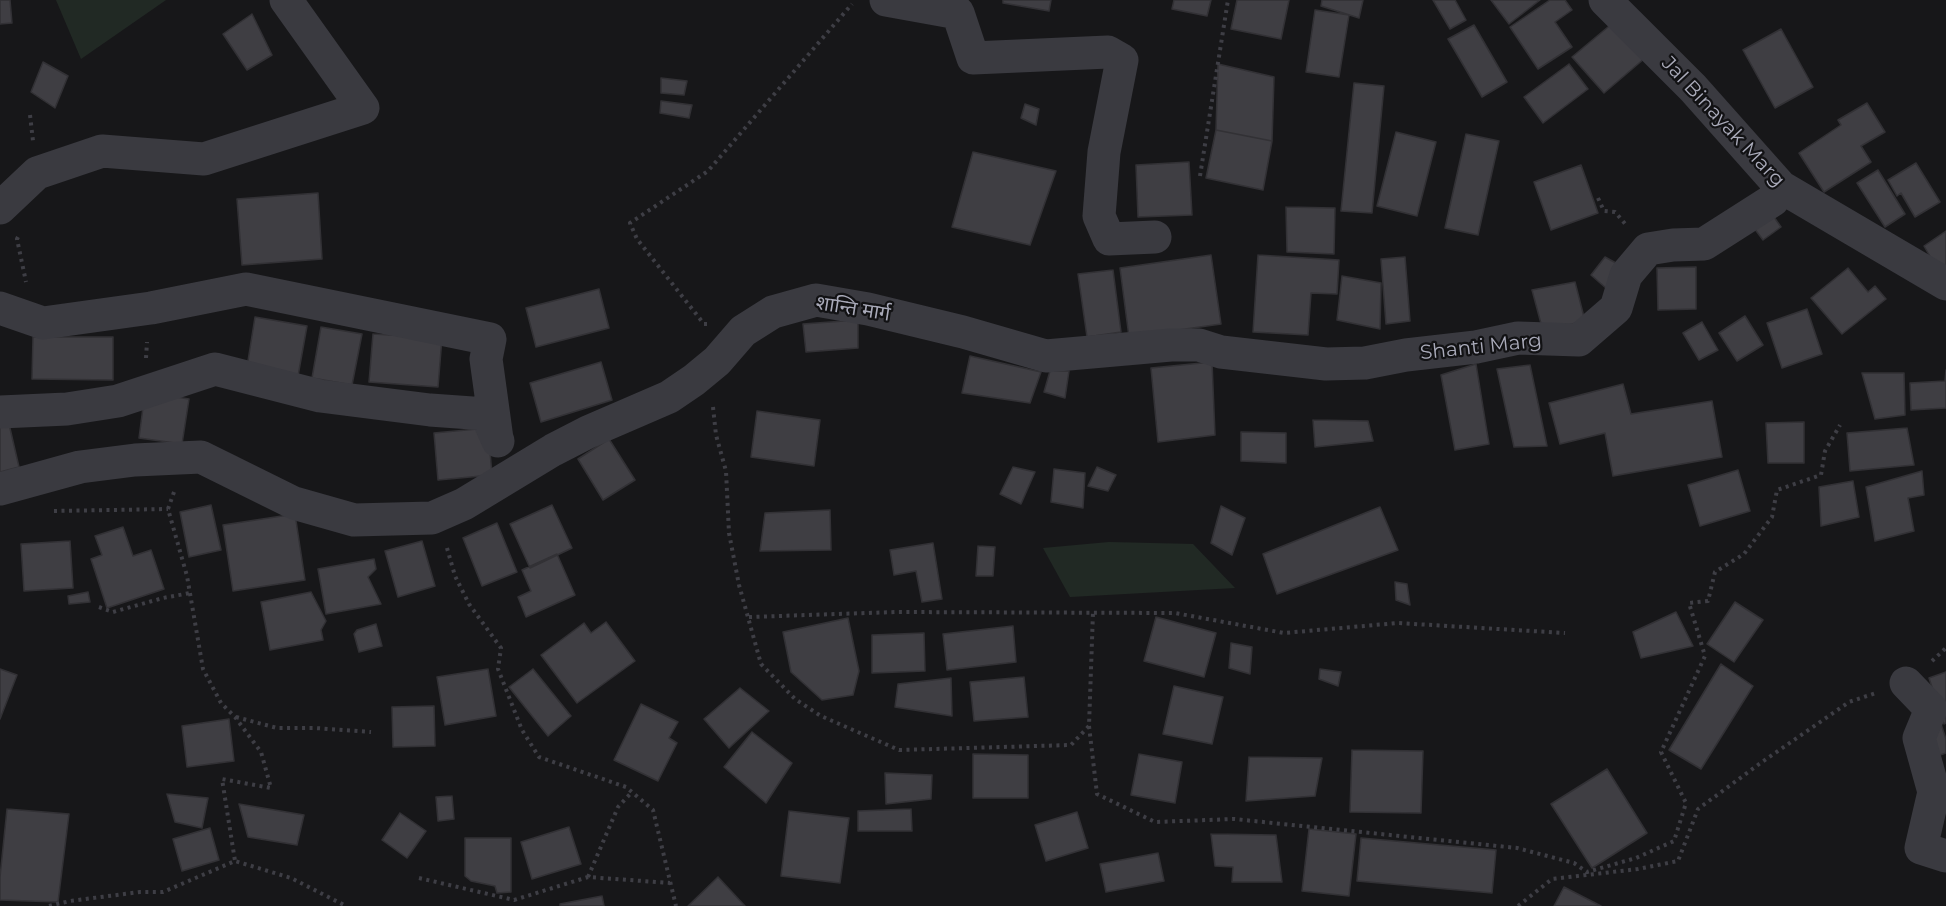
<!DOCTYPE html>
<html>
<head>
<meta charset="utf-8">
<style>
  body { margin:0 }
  canvas { display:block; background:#171719 }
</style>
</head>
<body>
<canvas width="1946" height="906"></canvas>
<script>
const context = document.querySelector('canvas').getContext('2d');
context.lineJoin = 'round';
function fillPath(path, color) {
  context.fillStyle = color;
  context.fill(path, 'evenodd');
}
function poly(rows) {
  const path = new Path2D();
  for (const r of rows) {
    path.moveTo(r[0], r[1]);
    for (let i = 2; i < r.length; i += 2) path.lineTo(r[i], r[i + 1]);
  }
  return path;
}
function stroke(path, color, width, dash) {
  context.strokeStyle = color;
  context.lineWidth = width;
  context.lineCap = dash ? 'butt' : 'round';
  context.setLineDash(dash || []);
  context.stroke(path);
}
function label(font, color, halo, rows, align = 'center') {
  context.font = font + ' Montserrat,"Noto Sans Devanagari",sans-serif';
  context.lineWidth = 4.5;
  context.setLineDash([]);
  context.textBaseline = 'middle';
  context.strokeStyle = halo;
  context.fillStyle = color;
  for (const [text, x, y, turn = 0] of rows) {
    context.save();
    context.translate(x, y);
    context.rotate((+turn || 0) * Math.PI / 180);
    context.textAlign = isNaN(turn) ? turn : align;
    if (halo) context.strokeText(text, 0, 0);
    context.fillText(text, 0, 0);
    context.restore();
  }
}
fillPath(poly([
  [56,0,166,0,81,59],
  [1109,542,1193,544,1235,588,1070,597,1043,548]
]), '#212924');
const building = poly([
  [0,0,10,0,12,23,0,24,0,0],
  [1003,0,1051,0,1049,11,1003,3,1003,0],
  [1174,0,1211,0,1207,16,1172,9,1174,0],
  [1237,0,1289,0,1281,39,1231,29,1237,0],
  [1322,0,1363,0,1359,18,1321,6,1322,0],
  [1433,0,1455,0,1466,20,1450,29,1433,0],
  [1491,0,1540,0,1509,24,1491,0],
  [1550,0,1565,0,1572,10,1555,22,1572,47,1538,69,1510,27,1550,0],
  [1315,10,1349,15,1339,77,1306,72,1315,10],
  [252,14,272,55,247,70,223,34,252,14],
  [1614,22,1645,58,1604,93,1572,57,1614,22],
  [1474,25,1507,82,1482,97,1448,39,1474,25],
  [1781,29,1813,87,1775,108,1743,50,1781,29],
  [43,62,68,76,55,108,31,92,43,62],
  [1218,64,1274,77,1272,141,1216,130,1218,64],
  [1569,64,1588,89,1543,123,1524,97,1569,64],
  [661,78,687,81,684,95,661,93,661,78],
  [1354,83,1384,86,1372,213,1341,211,1354,83],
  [661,101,692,105,689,118,660,113,661,101],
  [1867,103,1885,132,1861,146,1871,162,1824,192,1799,153,1841,125,1838,120,1867,103],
  [1025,104,1039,109,1036,125,1021,118,1025,104],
  [1216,130,1272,141,1263,190,1206,178,1216,130],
  [1396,132,1436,142,1417,216,1377,206,1396,132],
  [1466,134,1499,141,1478,235,1445,228,1466,134],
  [973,152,1056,171,1030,245,952,227,973,152],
  [1189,162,1192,215,1138,217,1136,165,1189,162],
  [1916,163,1940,202,1915,217,1901,193,1897,196,1888,180,1916,163],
  [1581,165,1598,213,1551,230,1534,182,1581,165],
  [1878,170,1905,214,1885,227,1857,183,1878,170],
  [318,193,322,259,242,265,237,199,318,193],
  [1286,207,1335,208,1334,254,1287,252,1286,207],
  [1769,210,1781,227,1763,240,1751,224,1769,210],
  [1946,231,1946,277,1943,279,1924,246,1946,231],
  [1211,255,1221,324,1129,337,1120,268,1211,255],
  [1258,255,1339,260,1337,294,1311,293,1308,335,1253,332,1258,255],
  [1405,257,1410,321,1386,324,1381,259,1405,257],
  [1605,257,1625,268,1607,289,1591,275,1605,257],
  [1696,267,1696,309,1658,310,1657,268,1696,267],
  [1848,268,1868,292,1875,286,1886,299,1842,334,1811,298,1848,268],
  [1113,270,1121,332,1087,337,1078,274,1113,270],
  [1342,276,1381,283,1380,329,1337,320,1342,276],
  [1575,282,1585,321,1543,331,1532,290,1575,282],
  [599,289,609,328,536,347,526,308,599,289],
  [1807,309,1822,354,1782,368,1767,323,1807,309],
  [1745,316,1763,345,1737,361,1719,333,1745,316],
  [255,317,307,326,298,376,247,367,255,317],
  [858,320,858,348,806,352,803,324,858,320],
  [1702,322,1718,350,1699,360,1683,333,1702,322],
  [321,327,362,334,352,385,312,378,321,327],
  [373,334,442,338,438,387,369,382,373,334],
  [33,337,113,337,113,380,32,379,33,337],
  [970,356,1041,372,1030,403,962,393,970,356],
  [601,362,612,400,541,422,530,383,601,362],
  [1212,362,1215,435,1158,442,1151,368,1212,362],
  [1476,364,1489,444,1455,450,1441,375,1476,364],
  [1530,365,1547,446,1514,447,1497,369,1530,365],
  [1946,370,1946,408,1911,410,1910,383,1945,381,1946,370],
  [1050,371,1069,371,1065,398,1044,392,1050,371],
  [1862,373,1904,373,1905,415,1875,419,1862,373],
  [1623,384,1631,414,1712,401,1722,457,1613,476,1605,433,1560,444,1549,403,1623,384],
  [145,392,189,399,182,444,139,438,145,392],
  [757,411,820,420,814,466,751,457,757,411],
  [1313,420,1368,421,1373,441,1315,447,1313,420],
  [1804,422,1804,463,1768,463,1766,423,1804,422],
  [9,424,19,467,0,472,0,426,9,424],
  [488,428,492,475,438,480,434,433,488,428],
  [1907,428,1914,465,1850,471,1847,433,1907,428],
  [1241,432,1286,433,1286,463,1241,461,1241,432],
  [609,439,635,480,603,500,578,459,609,439],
  [1013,467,1035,472,1021,504,1000,494,1013,467],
  [1097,467,1116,475,1108,491,1088,486,1097,467],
  [1054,469,1085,473,1083,508,1051,502,1054,469],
  [1738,470,1750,511,1700,526,1688,485,1738,470],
  [1922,471,1924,495,1908,498,1914,531,1875,541,1866,487,1922,471],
  [1853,481,1859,517,1821,526,1819,487,1853,481],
  [211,505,221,550,189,557,180,512,211,505],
  [552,505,572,548,530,568,510,524,552,505],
  [1221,506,1245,518,1232,555,1211,543,1221,506],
  [1380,507,1398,550,1277,594,1263,554,1380,507],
  [830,510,831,550,760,551,765,513,830,510],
  [295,514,305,580,233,591,223,525,295,514],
  [497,523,517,572,482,586,463,538,497,523],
  [123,527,133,556,151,550,164,589,107,608,91,559,102,555,95,536,123,527],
  [70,541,73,588,24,591,21,544,70,541],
  [422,541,435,586,398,597,385,551,422,541],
  [933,543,942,599,922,602,916,571,894,575,890,550,933,543],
  [978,546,995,547,993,576,976,576,978,546],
  [557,554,575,595,526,617,518,597,531,591,522,570,557,554],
  [374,559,376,569,368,577,381,604,326,614,318,569,374,559],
  [1395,582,1407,584,1410,605,1396,600,1395,582],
  [88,592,90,602,69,604,68,596,88,592],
  [311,592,326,621,321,630,323,640,270,650,261,602,311,592],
  [1735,602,1763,620,1734,662,1707,644,1735,602],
  [1676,612,1693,646,1641,658,1633,632,1676,612],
  [1156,617,1216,633,1204,677,1144,661,1156,617],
  [848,618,859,671,853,695,822,700,791,672,783,632,848,618],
  [606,622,635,661,577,703,541,655,584,623,591,633,606,622],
  [376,624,382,646,359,652,354,634,357,630,376,624],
  [1013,626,1016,662,947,670,943,634,1013,626],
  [924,633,925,671,872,673,872,635,924,633],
  [1231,643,1252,647,1250,674,1229,668,1231,643],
  [1721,664,1753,686,1701,769,1669,750,1721,664],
  [0,669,17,675,0,719,0,669],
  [488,669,496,716,445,725,437,677,488,669],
  [533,669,571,716,548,736,509,687,533,669],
  [1320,669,1341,672,1338,686,1319,679,1320,669],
  [1946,672,1946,723,1944,724,1929,678,1946,672],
  [1024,677,1028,717,974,721,970,682,1024,677],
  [951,678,952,716,895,707,898,684,951,678],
  [1174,686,1223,697,1212,744,1163,734,1174,686],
  [740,688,769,711,729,748,704,719,740,688],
  [641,704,678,722,669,738,677,743,658,781,614,760,641,704],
  [434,706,435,746,393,747,392,707,434,706],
  [229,719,234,761,187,767,182,726,229,719],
  [1940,721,1946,739,1946,753,1935,757,1925,727,1940,721],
  [752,732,792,763,766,803,724,767,752,732],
  [1352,750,1423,751,1421,813,1350,812,1352,750],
  [973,754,1028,755,1028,798,973,798,973,754],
  [1139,754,1182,762,1175,803,1131,795,1139,754],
  [1249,757,1322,758,1315,796,1246,801,1249,757],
  [1607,769,1647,833,1592,868,1551,804,1607,769],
  [885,773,932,775,931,799,886,804,885,773],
  [167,794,208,798,202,828,175,822,167,794],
  [452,796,454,819,438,821,436,797,452,796],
  [239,804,304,815,297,845,248,837,239,804],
  [7,809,69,814,58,902,0,900,0,877,7,809],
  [911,809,912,831,858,831,858,811,911,809],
  [789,811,849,818,840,883,781,876,789,811],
  [1077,812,1088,848,1046,861,1035,825,1077,812],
  [400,813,426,831,407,858,382,840,400,813],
  [569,827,581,864,532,879,521,842,569,827],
  [210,828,219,860,182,871,173,839,210,828],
  [1309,829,1356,834,1349,896,1302,891,1309,829],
  [1211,834,1276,835,1282,882,1232,882,1233,867,1215,866,1211,834],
  [465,838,511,838,511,892,497,893,495,886,471,881,465,876,465,838],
  [1361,838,1496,850,1492,893,1357,881,1361,838],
  [1158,853,1164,881,1106,892,1100,864,1158,853],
  [718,877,745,906,688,906,718,877],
  [1564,887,1601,906,1554,906,1564,887],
  [602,896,604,906,560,906,560,904,602,896]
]);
fillPath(building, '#3f3e43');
stroke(building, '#323135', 1.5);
stroke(poly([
  [30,115,33,141],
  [1200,176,1228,0],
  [1598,198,1604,211,1615,212,1627,226],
  [18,237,17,239,26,282],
  [707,324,704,324,637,239,630,223,708,171,852,4],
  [146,358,147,342],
  [713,407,716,435,726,471,729,533,739,585,761,664,795,699,821,716,899,750,1071,745,1089,726,1093,612],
  [174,492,168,509,187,576,203,669,221,703,235,717,261,752,271,788,222,779,235,861],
  [54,511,168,509],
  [447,548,455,576,469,604,501,648,498,669,522,730,539,757,626,787,653,810,676,906],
  [99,607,113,612,163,598,190,593],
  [749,617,896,612,1175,613,1284,633,1398,623,1565,633],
  [1932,661,1946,648],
  [236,717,277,728,315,728,371,732],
  [1089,726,1097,794,1155,822,1234,819,1517,848,1574,863,1587,872,1636,858,1674,841,1686,803,1661,752,1705,656,1689,603,1708,601,1715,572,1744,554,1772,517,1777,490,1821,475,1825,451,1840,425],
  [588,877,618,807,632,792],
  [419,878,514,900,588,877,670,883],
  [49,906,70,901,140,892,163,892,235,861,291,878,346,906],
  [1518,906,1552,879,1638,869,1678,861,1698,809,1762,762,1849,702,1876,693]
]), '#3e3e45', 4, [3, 4.5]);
stroke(poly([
  [886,0,958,13,973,58,1108,52,1122,60,1104,152,1099,216,1109,239,1155,237],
  [1605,0,1693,88,1781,187,1946,284],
  [0,208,37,173,102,151,204,159,363,108,286,0],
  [0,308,43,323,151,308,246,289,490,339,486,359,497,439],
  [0,412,67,409,118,401,215,369,320,396,430,410,486,414,498,441],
  [0,489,80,467,135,460,201,457,294,503,354,520,432,518,464,504,553,450,588,432,669,397,694,380,717,361,743,331,773,312,816,300,868,309,963,332,1046,356,1171,345,1199,345,1221,352,1326,364,1365,363,1406,355,1476,347,1518,338,1579,340,1616,308,1626,275,1648,249,1673,245,1704,244,1773,200,1781,187],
  [1906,683,1931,709,1919,738,1934,792,1921,848,1946,856]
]), '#3a3a40', 33);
label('20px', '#a9aab9', '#121214', [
  ["Jal Binayak Marg",1723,122,47],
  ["शान्ति मार्ग",853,309,9],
  ["Shanti Marg",1481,347,-6]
]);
</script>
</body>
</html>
